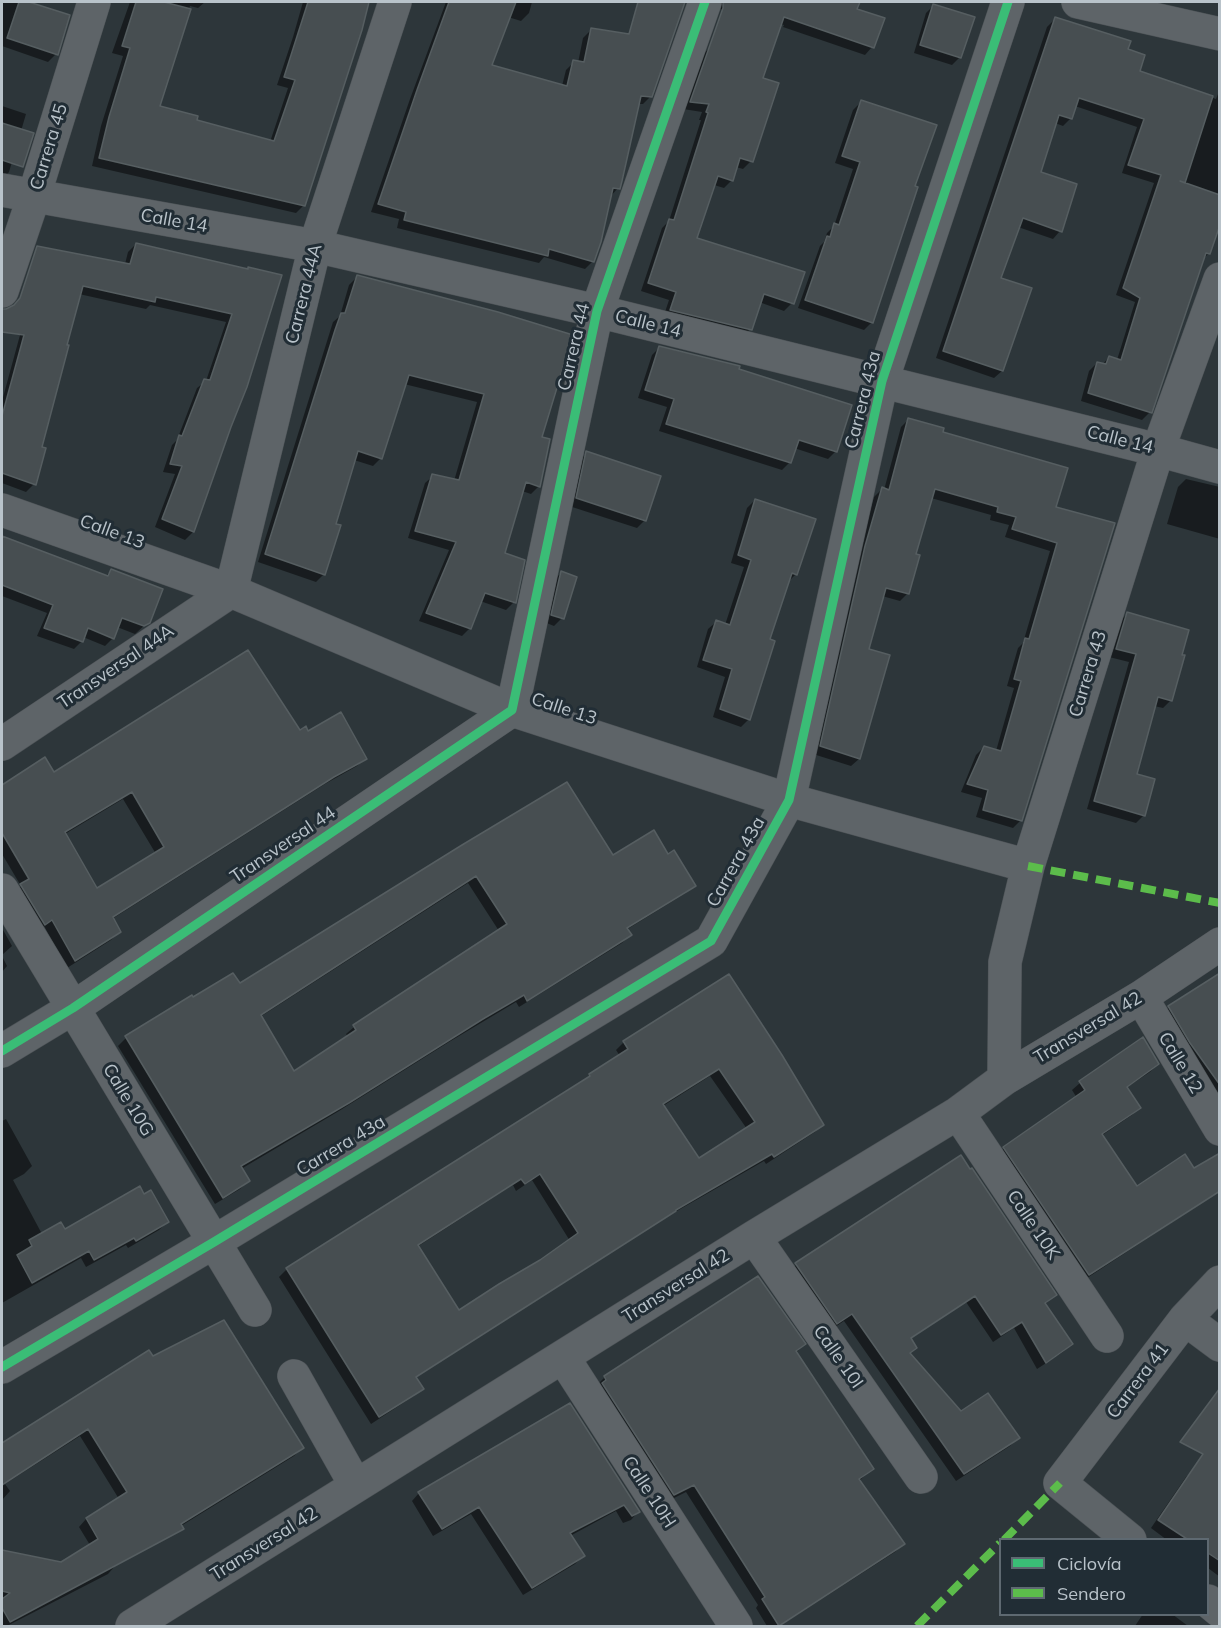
<!DOCTYPE html>
<html>
<head>
<meta charset="utf-8">
<style>
  body { margin:0 }
  #map { position:relative; width:1221px; height:1628px; overflow:hidden; background:#2d363a; font-family:Mulish,sans-serif }
  canvas { display:block }
  .frame { position:absolute; inset:0; border:3px solid #b9c3ca; pointer-events:none }
  .legend { position:absolute; left:999px; top:1538px; width:210px; height:78px; box-sizing:border-box; background:#212d35; border:2px solid #5e6971; margin:0; padding:8px 10px; list-style:none; font-size:18px; color:#b9c3ca }
  .legend li { display:flex; align-items:center; gap:12px; height:30px }
  .legend b { width:30px; border:2px solid #5e6971 }
</style>
</head>
<body>
<div id="map">
<canvas width="1221" height="1628"></canvas>
<div class="frame"></div>
<ul class="legend">
<li><b style="height:8px;background:#3abd76"></b>Ciclovía</li>
<li><b style="height:8px;background:#5cbc4b"></b>Sendero</li>
</ul>
</div>
<script>
const context = document.querySelector('canvas').getContext('2d');
context.lineJoin = 'round';
function fillPath(path, color) {
  context.fillStyle = color;
  context.fill(path, 'evenodd');
}
function poly(rows) {
  const path = new Path2D();
  for (const r of rows) {
    path.moveTo(r[0], r[1]);
    for (let i = 2; i < r.length; i += 2) path.lineTo(r[i], r[i + 1]);
  }
  return path;
}
function stroke(path, color, width, dash) {
  context.strokeStyle = color;
  context.lineWidth = width;
  context.lineCap = dash ? 'butt' : 'round';
  context.setLineDash(dash || []);
  context.stroke(path);
}
function label(font, color, halo, rows, align = 'center') {
  context.font = font + ' Mulish,sans-serif';
  context.lineWidth = 6;
  context.setLineDash([]);
  context.textBaseline = 'middle';
  context.strokeStyle = halo;
  context.fillStyle = color;
  for (const [text, x, y, turn = 0] of rows) {
    context.save();
    context.translate(x, y);
    context.rotate((+turn || 0) * Math.PI / 180);
    context.textAlign = isNaN(turn) ? turn : align;
    if (halo) context.strokeText(text, 0, 0);
    context.fillText(text, 0, 0);
    context.restore();
  }
}
fillPath(poly([
  [2,2,24,2,68,16,56,54,48,62,2,46],
  [130,2,205,2,198,8,190,6,158,107,195,121,270,142,288,88,277,85,293,37,303,2,369,2,304,205,296,213,92,166,101,126,123,56,112,53],
  [446,2,532,2,529,13,521,21,508,17,490,66,562,86,566,70,574,62,578,63,583,38,591,30,651,96,643,104,638,104,618,188,610,197,593,261,585,269,544,257,539,263,397,228,399,219,371,212,410,99],
  [713,2,858,2,855,10,872,47,865,55,783,27,784,25,716,8],
  [934,5,960,57,952,65,914,53,926,13],
  [1055,19,1126,50,1138,72,1216,99,1220,89,1220,221,1209,253,1202,260,1150,412,1142,420,1081,401,1089,371,1097,363,1102,365,1109,357,1117,360,1135,302,1116,295,1154,183,1122,173,1137,127,1075,106,1071,118,1063,126,1055,123,1039,173,1060,231,1053,239,1018,227,999,279,1002,371,994,378,936,358,1047,27],
  [710,47,761,79,751,161,743,169,736,167,732,180,724,188,714,185,695,238,792,303,784,311,759,302,750,329,742,337,663,318,669,300,641,291,662,228,669,221,701,120,699,120,702,112,683,109,702,56],
  [861,102,914,187,872,322,864,330,798,308,820,246,824,242,827,233,834,226,853,169,835,163,853,110],
  [2,106,26,114,9,172,2,180],
  [136,244,247,270,230,426,193,532,185,540,155,527,175,474,163,472,172,445,177,440,197,388,206,381,226,322,150,305,146,309,79,294,40,448,34,484,26,492,2,483,2,401,41,258,125,264,128,252],
  [357,277,540,437,539,486,531,494,522,491,503,554,514,602,506,610,480,601,470,628,462,636,419,621,449,550,408,538,425,483,433,476,454,481,477,402,404,384,381,458,373,466,354,460,334,525,324,574,316,582,258,562,333,322,340,316,349,285],
  [660,347,737,370,836,451,828,459,794,448,790,462,782,470,659,431,667,407,638,398,652,355],
  [909,419,941,433,1054,508,1114,524,1021,820,1013,828,976,817,982,798,961,792,976,755,984,747,996,751,1014,688,1007,686,1018,648,1023,643,1050,551,1005,537,1009,525,990,520,991,515,931,498,914,555,908,593,900,601,882,596,867,650,859,759,851,766,813,754,857,556,874,497,882,489,884,490,901,427],
  [587,453,645,520,637,528,569,506,579,461],
  [1186,479,1220,487,1220,539,1167,524,1178,487],
  [755,500,796,574,788,582,768,640,749,719,741,727,713,717,725,677,697,667,708,629,716,622,725,625,744,567,731,563,747,508],
  [2,537,105,577,111,571,148,622,135,634,117,627,113,638,105,646,83,637,82,641,74,649,37,636,47,613,2,596],
  [561,573,562,618,554,626,544,622,553,581],
  [1127,614,1170,701,1163,708,1154,706,1135,775,1144,815,1136,823,1087,809,1129,662,1109,657,1119,622],
  [299,732,308,733,365,758,357,766,325,784,112,919,119,932,111,940,67,968,44,926,36,931,13,893,21,886,2,854,2,786,45,759,54,774],
  [123,799,156,854,97,890,65,834],
  [463,846,612,857,667,856,694,885,686,893,626,930,630,935,622,943,519,1007,516,1002,449,1042,339,1111,241,1169,248,1181,240,1189,215,1204,118,1046,126,1038,191,997,240,985],
  [468,883,499,931,354,1027,346,1034,348,1037,294,1073,260,1017],
  [2,928,12,946,2,955],
  [2,956,7,966,2,972],
  [1220,974,1220,1104,1161,1015,1169,1007],
  [728,976,822,1124,815,1132,766,1164,764,1161,670,1215,415,1378,422,1388,414,1396,371,1424,279,1277,287,1269,583,1082,590,1075,620,1056,616,1050,624,1042],
  [710,1076,747,1129,699,1160,663,1106],
  [532,1180,570,1241,540,1261,459,1312,417,1247,513,1185,516,1191],
  [1158,1064,1150,1072,1126,1088,1139,1107,1132,1115,1101,1136,1137,1188,1193,1170,1220,1183,1220,1191,1081,1282,996,1156,1004,1148,1077,1098,1072,1090,1080,1083],
  [6,1119,32,1166,24,1174,13,1180,42,1234,167,1222,159,1230,128,1248,126,1245,86,1267,81,1258,2,1303,2,1121],
  [796,1265,1055,1295,1044,1305,1071,1344,1063,1352,1037,1369,1014,1328,993,1342,966,1302,910,1339,915,1348,909,1354,960,1413,1018,1438,1010,1446,956,1481,844,1321,829,1331,788,1272],
  [758,1278,804,1344,796,1353,872,1469,859,1481,903,1544,895,1552,780,1626,767,1626,756,1608,758,1605,686,1492,666,1502,597,1385,605,1377],
  [149,1352,152,1358,302,1448,294,1456,147,1547,145,1506,115,1566,108,1574,7,1626,2,1626,2,1552,62,1563,90,1545,79,1527,86,1519,119,1499,80,1436,5,1484,10,1491,2,1500,2,1445],
  [570,1405,638,1512,631,1520,623,1523,616,1511,570,1536,583,1556,575,1564,523,1595,471,1514,433,1536,412,1501,419,1493],
  [1194,1470,1220,1488,1220,1577,1208,1568,1208,1540,1167,1540,1151,1528,1186,1477],
  [1143,1614,1172,1614,1188,1626,1135,1626]
]), '#0007');
const building = poly([
  [19,2,29,2,70,15,58,55,7,38,19,2],
  [136,2,164,2,191,9,160,106,198,116,197,120,274,141,295,80,284,77,308,2,369,2,362,30,305,206,99,158,109,117,130,48,122,46,136,2],
  [449,2,516,2,492,65,567,86,573,60,584,62,591,28,629,34,638,2,685,2,652,97,641,96,622,181,620,189,613,188,601,242,594,262,549,249,548,256,404,220,406,212,378,204,417,90,449,2],
  [723,2,860,2,857,9,885,18,874,48,784,17,763,78,779,83,753,162,740,158,733,181,718,176,697,238,805,272,794,304,764,294,752,330,670,310,676,292,648,283,669,219,674,220,708,113,706,112,709,104,690,102,723,8,723,2],
  [933,4,975,17,961,58,920,45,933,4],
  [1055,17,1131,41,1128,49,1145,55,1140,71,1213,96,1185,183,1180,181,1220,195,1220,225,1210,254,1206,253,1152,413,1088,393,1097,362,1106,364,1109,356,1121,360,1140,298,1123,288,1161,175,1128,165,1144,119,1079,98,1072,119,1059,115,1041,172,1077,184,1062,232,1023,218,1001,278,1032,288,1003,371,943,351,1055,17],
  [861,100,937,125,915,186,918,187,873,323,805,300,827,236,830,237,834,223,839,225,860,162,842,156,861,100],
  [2,123,34,133,23,167,2,160,2,123],
  [136,243,248,269,248,267,282,275,247,387,231,427,194,532,162,519,182,466,170,464,179,435,182,436,204,379,210,380,232,314,156,297,155,302,83,286,67,345,69,345,42,447,46,448,36,485,2,473,2,416,24,335,2,332,2,309,6,309,14,305,20,298,37,246,130,264,136,243],
  [357,275,498,312,573,335,542,437,550,439,540,487,526,482,505,553,525,560,516,603,485,593,471,629,426,613,456,542,415,531,432,474,459,480,484,394,409,375,382,459,358,451,336,524,341,525,325,575,265,554,335,330,341,313,345,313,357,275],
  [659,346,740,366,739,369,852,405,837,452,799,440,791,463,666,424,674,399,645,390,659,346],
  [908,418,944,428,943,432,1068,468,1056,507,1115,523,1022,821,983,810,988,790,967,784,984,746,1001,751,1021,681,1014,679,1025,638,1029,639,1057,543,1012,529,1016,517,997,512,998,507,935,489,916,554,920,555,909,594,886,588,869,649,890,655,860,759,820,746,865,546,882,487,889,490,908,418],
  [586,451,661,476,646,521,576,498,586,451],
  [755,499,816,519,797,575,792,573,770,639,775,641,750,720,720,709,732,669,703,660,716,620,730,625,751,560,738,555,755,499],
  [2,536,108,576,111,569,163,589,150,623,144,626,122,618,114,639,88,628,83,642,44,628,53,605,2,585,2,536],
  [561,571,577,577,564,619,551,615,561,571],
  [1127,612,1189,630,1182,655,1185,655,1172,701,1158,697,1137,774,1155,779,1145,816,1094,801,1136,654,1116,649,1127,612],
  [248,650,300,730,306,726,308,731,341,712,367,759,334,777,113,917,121,932,75,961,52,920,45,925,20,884,29,879,2,833,2,785,45,757,54,772,248,650],
  [132,792,164,847,97,888,65,832,132,792],
  [567,782,613,855,654,830,668,854,674,850,696,886,627,928,632,935,527,1001,524,995,483,1019,349,1103,241,1166,250,1181,223,1198,125,1036,192,995,193,997,233,973,240,983,462,845,567,782],
  [476,876,507,924,353,1025,356,1030,294,1071,261,1015,476,876],
  [1220,973,1220,1085,1190,1043,1168,1006,1220,973],
  [729,974,782,1055,824,1125,774,1157,772,1154,676,1210,676,1211,416,1377,424,1389,379,1417,286,1268,590,1076,589,1074,628,1049,623,1041,729,974],
  [719,1069,755,1122,699,1158,663,1104,719,1069],
  [540,1174,578,1233,540,1260,499,1284,459,1310,418,1245,521,1179,525,1184,540,1174],
  [1143,1037,1159,1064,1127,1087,1141,1108,1102,1134,1137,1186,1185,1154,1194,1168,1220,1153,1220,1191,1089,1275,1003,1147,1085,1090,1079,1081,1143,1037],
  [961,1155,970,1169,972,1168,1057,1295,1045,1303,1073,1344,1046,1363,1022,1322,1001,1335,975,1296,911,1338,917,1348,910,1353,961,1411,988,1393,1020,1438,964,1474,852,1314,837,1324,795,1263,961,1155],
  [140,1186,144,1194,151,1190,169,1222,136,1241,134,1238,94,1260,89,1251,32,1283,17,1255,32,1246,29,1240,61,1222,65,1229,140,1186],
  [758,1276,806,1344,796,1351,874,1469,859,1479,905,1544,779,1626,762,1599,765,1597,694,1485,674,1495,602,1383,606,1380,604,1376,758,1276],
  [224,1320,304,1448,181,1524,184,1529,10,1622,2,1608,2,1599,10,1593,2,1591,2,1550,61,1562,98,1539,86,1518,127,1492,88,1429,2,1485,2,1443,149,1350,153,1356,224,1320],
  [1220,1388,1220,1561,1208,1553,1208,1539,1187,1539,1158,1520,1203,1454,1180,1442,1220,1388],
  [570,1403,640,1512,632,1516,624,1505,570,1533,585,1556,532,1588,479,1507,442,1529,418,1492,570,1403]
]);
fillPath(building, '#474e51');
stroke(building, '#565e61', 1.5);
const minor = poly([
  [1078,2,1220,34],
  [2,190,315,246,597,311,1158,450,1220,467],
  [2,291,34,196,94,2],
  [2,510,231,591,512,710,789,800,1028,866],
  [2,744,231,591,315,246,395,2],
  [2,890,255,1310],
  [1141,997,1220,1129],
  [2,1051,73,1008,512,710,597,311,705,2],
  [1004,1079,1005,962,1028,866,1158,450,1220,279],
  [958,1113,1107,1336],
  [754,1237,921,1477],
  [1185,1319,1220,1345],
  [563,1357,736,1626],
  [2,1367,214,1242,711,941,789,800,882,381,1008,2],
  [294,1376,356,1486],
  [1130,1540,1060,1483,1185,1319,1220,1282],
  [1208,1601,1220,1611],
  [132,1626,754,1237,958,1113,1004,1079,1141,997,1220,944]
]);
stroke(minor, '#4b5155', 34);
stroke(minor, '#5e6468', 33);
stroke(poly([
  [1028,866,1220,903],
  [1004,1540,1060,1483],
  [917,1626,1000,1543]
]), '#5cbc4b', 8, [15, 8]);
stroke(poly([
  [2,1051,73,1008,512,710,597,311,705,2],
  [2,1367,214,1242,711,941,789,800,882,381,1008,2]
]), '#3abd76', 9);
label('18px', '#b9c3ca', '#212d35', [
  ["Carrera 45",49,147,-73],
  ["Calle 14",174,221,10],
  ["Carrera 44A",304,294,-76],
  ["Calle 14",648,324,14],
  ["Carrera 44",574,347,-77],
  ["Carrera 43a",863,400,-76],
  ["Calle 14",1120,440,14],
  ["Calle 13",112,532,20],
  ["Transversal 44A",116,667,-34],
  ["Carrera 43",1088,674,-73],
  ["Calle 13",564,709,18],
  ["Transversal 44",283,845,-34],
  ["Carrera 43a",736,862,-61],
  ["Transversal 42",1088,1028,-31],
  ["Calle 12",1180,1063,59],
  ["Calle 10G",128,1100,59],
  ["Carrera 43a",341,1146,-31],
  ["Calle 10K",1033,1225,56],
  ["Transversal 42",676,1286,-32],
  ["Calle 10I",838,1357,55],
  ["Carrera 41",1138,1381,-53],
  ["Calle 10H",649,1492,57],
  ["Transversal 42",264,1544,-32]
]);
</script>
</body>
</html>
